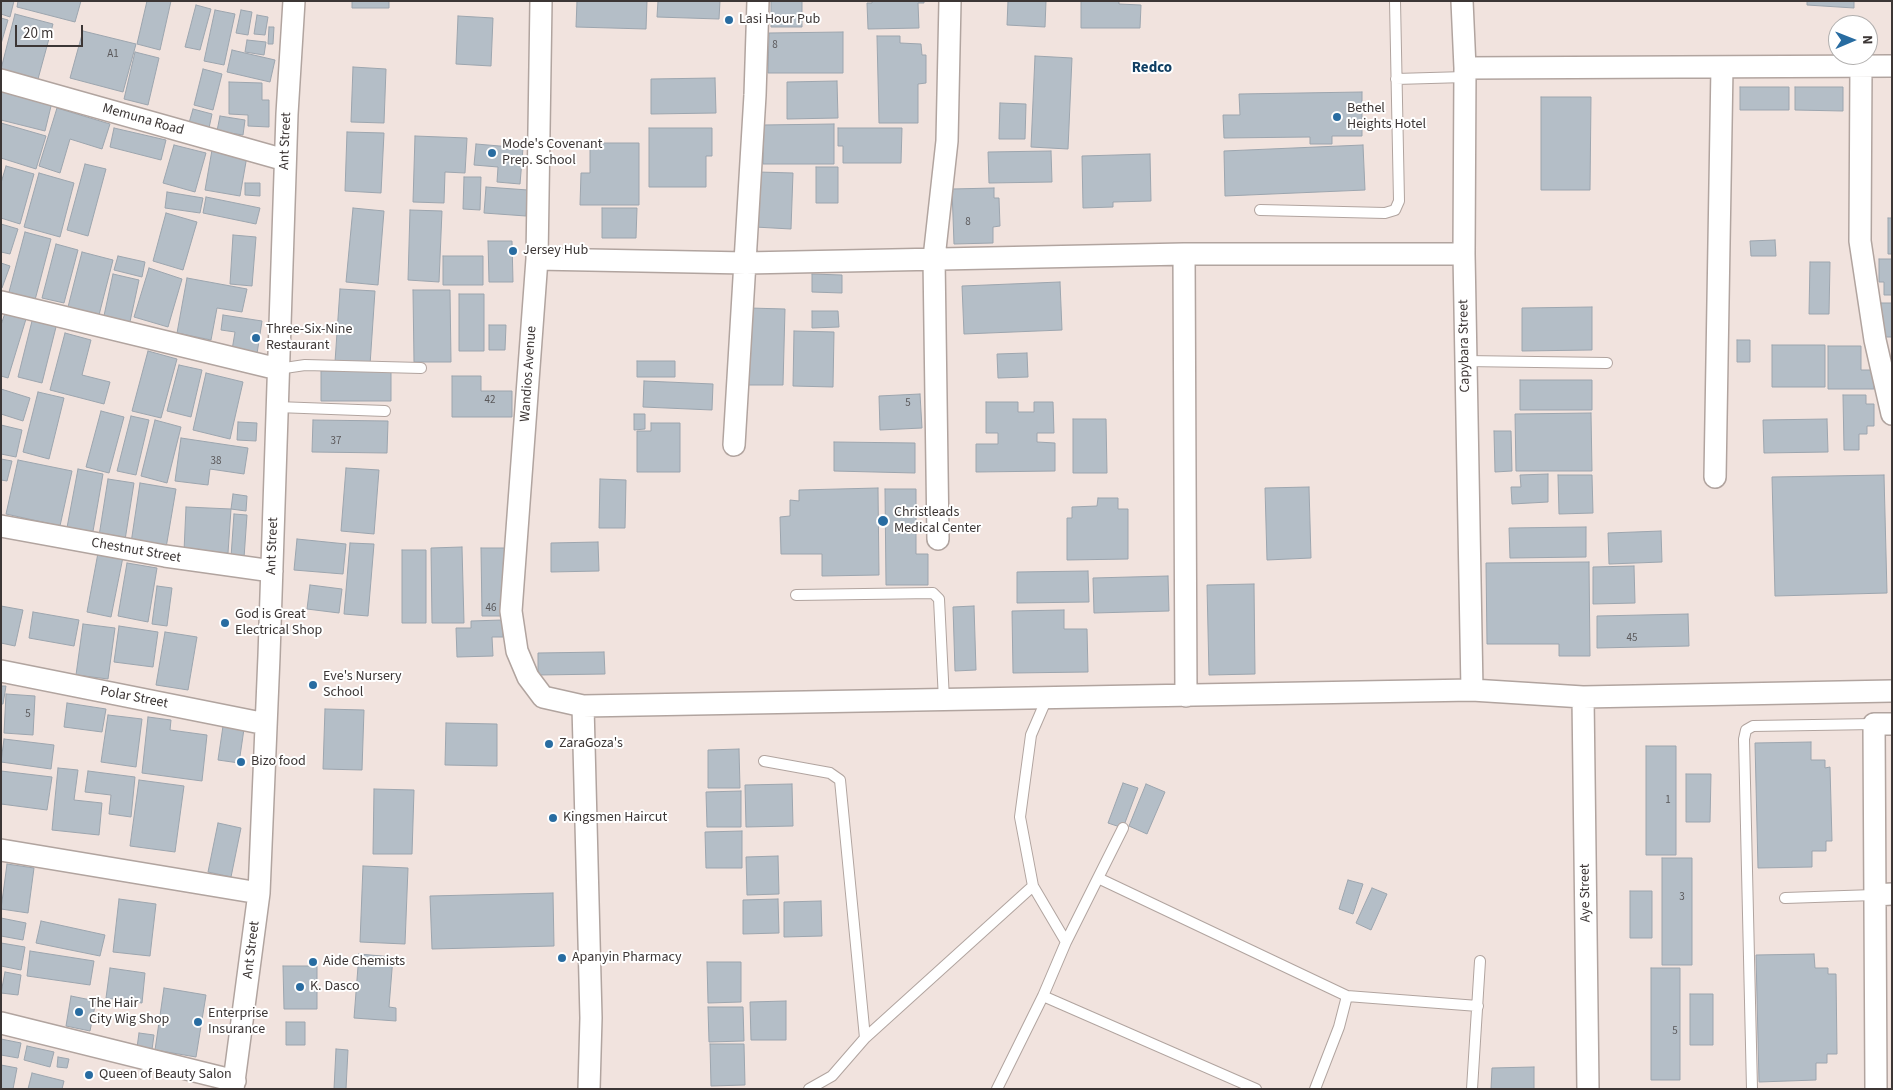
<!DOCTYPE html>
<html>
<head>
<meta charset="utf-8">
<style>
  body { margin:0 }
  #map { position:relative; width:1893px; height:1090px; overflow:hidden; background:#f1e3de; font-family:"Source Sans 3",sans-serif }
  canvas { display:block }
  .frame { position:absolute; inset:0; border:2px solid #3c3635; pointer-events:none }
  .north { position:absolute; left:1828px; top:15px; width:50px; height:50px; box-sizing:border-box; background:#fff; border:1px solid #b1afae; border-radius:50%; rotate:89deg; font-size:14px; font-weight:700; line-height:20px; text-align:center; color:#3c3635 }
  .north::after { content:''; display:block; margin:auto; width:18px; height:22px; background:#286ca1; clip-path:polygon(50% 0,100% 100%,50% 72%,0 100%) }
  .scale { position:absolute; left:15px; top:25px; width:68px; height:22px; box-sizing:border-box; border:2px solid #3c3635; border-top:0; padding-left:6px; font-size:15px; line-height:18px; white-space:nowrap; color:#3c3635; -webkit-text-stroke:4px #fff; paint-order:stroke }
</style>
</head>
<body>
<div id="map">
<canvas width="1893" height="1090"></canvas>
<div class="frame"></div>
<div class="north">N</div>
<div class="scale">20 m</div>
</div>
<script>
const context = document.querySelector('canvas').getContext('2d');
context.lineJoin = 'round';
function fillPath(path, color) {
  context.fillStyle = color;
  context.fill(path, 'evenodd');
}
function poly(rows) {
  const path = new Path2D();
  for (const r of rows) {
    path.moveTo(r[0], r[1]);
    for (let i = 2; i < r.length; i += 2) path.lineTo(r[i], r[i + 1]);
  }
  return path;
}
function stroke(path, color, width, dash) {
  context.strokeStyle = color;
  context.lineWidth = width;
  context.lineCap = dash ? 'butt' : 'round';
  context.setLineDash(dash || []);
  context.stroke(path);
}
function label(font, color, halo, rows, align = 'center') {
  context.font = font + ' "Source Sans 3",sans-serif';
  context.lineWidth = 4;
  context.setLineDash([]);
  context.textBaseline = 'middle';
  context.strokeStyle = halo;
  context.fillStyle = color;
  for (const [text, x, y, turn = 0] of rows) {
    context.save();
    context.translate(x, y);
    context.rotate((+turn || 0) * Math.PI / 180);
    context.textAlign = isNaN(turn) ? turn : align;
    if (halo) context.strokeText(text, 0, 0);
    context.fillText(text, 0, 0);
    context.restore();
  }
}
const building = poly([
  [1,1,14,1,10,17,1,14,1,1],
  [18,1,81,1,75,22,17,7,18,1],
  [147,1,171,1,160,50,137,44,147,1],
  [352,1,389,1,389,8,352,8,352,1],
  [577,1,647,1,646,29,576,27,577,1],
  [658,1,720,1,719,19,657,17,658,1],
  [771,1,802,1,802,27,771,27,771,1],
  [872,1,924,1,924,3,918,3,919,28,868,29,867,3,872,3,872,1],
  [1008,1,1046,1,1045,27,1007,25,1008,1],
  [1081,1,1119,1,1119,4,1141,5,1140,28,1081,28,1081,1],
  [1807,1,1854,1,1854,8,1807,5,1807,1],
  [196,5,211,9,200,50,185,47,196,5],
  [215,10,235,14,224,65,204,61,215,10],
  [241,10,252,12,248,35,236,33,241,10],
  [15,14,53,24,38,79,1,69,15,14],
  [257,15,268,17,265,35,254,34,257,15],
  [458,16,493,18,491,66,456,64,458,16],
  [1,18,8,20,1,44,1,18],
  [269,27,274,27,273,44,268,44,269,27],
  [83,31,136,44,123,92,70,78,83,31],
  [843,32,843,73,768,73,769,33,843,32],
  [877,36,900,36,900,43,921,44,922,55,926,55,926,83,918,84,918,123,879,123,877,36],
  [247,40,266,42,264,55,245,52,247,40],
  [232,50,275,60,270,82,227,72,232,50],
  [135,52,159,58,148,105,124,99,135,52],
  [1035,56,1072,58,1068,149,1031,147,1035,56],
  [353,67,386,69,384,123,351,122,353,67],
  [203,69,222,74,213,110,194,105,203,69],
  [715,78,716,113,651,114,651,79,715,78],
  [837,81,838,118,787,119,787,82,837,81],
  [229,82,262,83,262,100,269,100,269,127,248,126,248,115,229,114,229,82],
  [1740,87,1789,87,1789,110,1740,110,1740,87],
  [1795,87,1843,87,1843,111,1795,110,1795,87],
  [1,89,52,102,45,131,1,120,1,89],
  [1362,92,1362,136,1332,136,1332,144,1310,144,1310,137,1224,138,1223,115,1240,115,1239,94,1362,92],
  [1541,97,1591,97,1590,190,1541,190,1541,97],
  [1000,103,1026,104,1025,139,999,139,1000,103],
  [57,108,110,124,102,149,70,139,60,173,39,166,57,108],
  [193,109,212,114,209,128,189,123,193,109],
  [220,116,245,120,243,135,217,131,220,116],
  [1,123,46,136,36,169,1,158,1,123],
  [834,124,834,164,763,164,763,125,834,124],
  [114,128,166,140,161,160,110,147,114,128],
  [649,128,712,128,712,156,706,156,706,187,649,187,649,128],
  [838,128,902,128,901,163,843,163,843,146,838,146,838,128],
  [347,132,384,133,381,193,345,191,347,132],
  [415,136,467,138,465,173,445,172,444,203,413,202,415,136],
  [590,143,639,143,639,205,580,205,581,173,590,173,590,143],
  [476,144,523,148,520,184,497,182,498,167,474,165,476,144],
  [174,145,206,153,195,192,163,183,174,145],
  [1363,145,1365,190,1225,196,1224,151,1363,145],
  [212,150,247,156,240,196,205,190,212,150],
  [1051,151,1052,182,989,183,988,152,1051,151],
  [1150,154,1151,201,1113,202,1113,207,1083,208,1082,156,1150,154],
  [85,164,106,169,88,236,67,230,85,164],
  [6,166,34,174,20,224,1,218,1,183,6,166],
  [816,167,838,167,838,203,816,203,816,167],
  [758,172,793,173,791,229,755,227,758,172],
  [39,173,74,183,60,237,24,227,39,173],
  [464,177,481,177,480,210,463,209,464,177],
  [245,183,260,183,260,196,245,195,245,183],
  [486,187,528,190,526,216,484,213,486,187],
  [994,188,994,198,999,198,1000,226,993,227,993,243,954,244,952,189,994,188],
  [167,192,203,198,200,213,165,208,167,192],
  [206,197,260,208,256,224,203,213,206,197],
  [353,208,384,211,378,285,346,282,353,208],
  [602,208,637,208,636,238,602,238,602,208],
  [410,210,442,211,439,282,408,280,410,210],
  [166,213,197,222,183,270,153,261,166,213],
  [1888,218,1892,218,1892,254,1888,254,1888,218],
  [1,224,18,229,10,254,1,252,1,224],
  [25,232,51,239,35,300,9,292,25,232],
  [233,235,256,237,252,286,230,284,233,235],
  [1775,240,1776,256,1751,256,1750,241,1775,240],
  [488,241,512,241,513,282,489,282,488,241],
  [56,244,78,250,64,303,42,298,56,244],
  [82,252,113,260,99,315,68,307,82,252],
  [118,256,145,262,142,277,114,270,118,256],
  [443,256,483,256,483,285,443,285,443,256],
  [1879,259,1892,259,1892,295,1884,295,1884,282,1879,282,1879,259],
  [1810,262,1830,262,1829,314,1809,314,1810,262],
  [1,263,10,266,2,288,1,288,1,263],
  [149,268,182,279,168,327,134,317,149,268],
  [113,274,139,280,128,331,102,325,113,274],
  [812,274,842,275,842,293,812,292,812,274],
  [187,278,247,289,242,312,217,308,211,340,177,333,187,278],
  [1060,282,1062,330,964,334,962,286,1060,282],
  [340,289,375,291,370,365,335,362,340,289],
  [413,290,450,290,451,362,414,362,413,290],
  [459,294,484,294,484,351,459,351,459,294],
  [1881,303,1892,303,1892,337,1881,337,1881,303],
  [1592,307,1592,350,1522,351,1522,308,1592,307],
  [749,308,785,309,783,385,747,385,749,308],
  [812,311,838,311,839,327,812,328,812,311],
  [5,313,26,319,8,378,1,376,1,325,5,313],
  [223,315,262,321,257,354,232,350,235,332,221,330,223,315],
  [33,317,57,323,42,383,18,377,33,317],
  [489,325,506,325,505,350,489,350,489,325],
  [794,331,834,332,833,387,793,386,794,331],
  [65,333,91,340,82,375,110,382,104,404,50,390,65,333],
  [1737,340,1750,340,1750,362,1737,362,1737,340],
  [1772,345,1825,345,1825,387,1772,387,1772,345],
  [1828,346,1861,346,1861,370,1874,370,1874,389,1828,389,1828,346],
  [148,351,177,359,161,418,132,411,148,351],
  [1027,353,1028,377,998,378,997,354,1027,353],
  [637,361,675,361,675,377,637,377,637,361],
  [179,365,202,370,191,417,167,411,179,365],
  [321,371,391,371,391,401,321,401,321,371],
  [206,373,243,382,230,439,193,430,206,373],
  [452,376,481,376,481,391,512,391,512,417,452,417,452,376],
  [1520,380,1592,380,1592,410,1520,410,1520,380],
  [644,381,713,384,712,410,643,407,644,381],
  [1,389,30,398,23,421,1,414,1,389],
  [38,392,64,398,49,459,23,452,38,392],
  [920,394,922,428,880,430,879,396,920,394],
  [1843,395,1866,395,1866,404,1874,404,1874,426,1867,426,1867,434,1859,434,1859,450,1844,450,1843,395],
  [986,402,1018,402,1018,412,1034,412,1034,402,1053,402,1054,433,1037,433,1037,442,1055,443,1055,471,976,472,976,444,998,444,998,433,986,433,986,402],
  [101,411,124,417,109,473,86,467,101,411],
  [1591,413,1592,471,1516,471,1515,414,1591,413],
  [634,414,645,414,645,429,634,430,634,414],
  [131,416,149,420,136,475,117,471,131,416],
  [1073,419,1106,419,1107,473,1073,473,1073,419],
  [1827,419,1828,452,1764,453,1763,420,1827,419],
  [155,420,181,427,167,483,141,476,155,420],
  [313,420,388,421,387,453,312,452,313,420],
  [238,422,257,423,256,441,237,440,238,422],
  [651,423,680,423,680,472,637,472,637,431,651,431,651,423],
  [1,425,22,430,16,457,1,454,1,425],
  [1494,431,1511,431,1512,471,1495,472,1494,431],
  [181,438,248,448,244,474,210,469,208,485,175,481,181,438],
  [834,442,915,443,915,473,834,471,834,442],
  [1,459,12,461,7,481,1,480,1,459],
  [18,460,72,471,60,526,6,514,18,460],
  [346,468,379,470,374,534,341,531,346,468],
  [78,469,103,474,92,537,66,533,78,469],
  [1548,474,1548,502,1512,504,1511,487,1521,487,1520,475,1548,474],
  [1558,475,1592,475,1593,513,1559,514,1558,475],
  [1884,475,1887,593,1775,596,1772,477,1884,475],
  [108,479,134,483,125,540,99,536,108,479],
  [600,479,626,480,625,528,599,528,600,479],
  [140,483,176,489,166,548,131,543,140,483],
  [1309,487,1311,558,1267,560,1265,488,1309,487],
  [878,488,879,575,822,576,822,554,781,554,780,517,790,516,790,500,799,501,799,490,878,488],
  [885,489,916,489,916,554,928,554,928,585,886,585,885,489],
  [233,494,247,496,246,511,231,509,233,494],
  [1098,498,1118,498,1118,509,1128,509,1128,559,1067,560,1067,518,1072,518,1072,507,1097,506,1098,498],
  [186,507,231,509,228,553,184,551,186,507],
  [234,514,247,515,244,558,231,557,234,514],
  [1586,527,1586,557,1510,558,1509,528,1586,527],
  [1661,531,1662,562,1609,564,1608,533,1661,531],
  [297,539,346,544,343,574,294,570,297,539],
  [598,542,599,571,551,572,551,543,598,542],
  [350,543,374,544,368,616,344,614,350,543],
  [462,547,464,623,432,623,431,548,462,547],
  [481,548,507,548,507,616,482,616,481,548],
  [402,550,426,550,426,623,402,623,402,550],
  [98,553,123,557,111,617,87,612,98,553],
  [1589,562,1590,656,1559,656,1559,644,1487,644,1486,563,1589,562],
  [127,563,157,568,148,622,118,616,127,563],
  [1634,566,1635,603,1593,604,1593,567,1634,566],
  [1088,571,1089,602,1017,603,1017,572,1088,571],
  [1168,576,1169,611,1094,613,1093,578,1168,576],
  [1254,584,1255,674,1209,675,1207,585,1254,584],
  [310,585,342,589,339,613,307,609,310,585],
  [157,586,172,588,167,626,152,624,157,586],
  [1,606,23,610,15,646,1,643,1,606],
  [974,606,976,670,955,671,953,607,974,606],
  [1064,610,1064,629,1087,629,1088,672,1013,673,1012,611,1064,610],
  [33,612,79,620,74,646,29,638,33,612],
  [1688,614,1689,646,1597,648,1597,616,1688,614],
  [502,620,503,637,492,637,493,656,457,657,456,628,471,628,471,621,502,620],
  [83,624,115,628,108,679,76,675,83,624],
  [119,626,158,632,153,667,114,662,119,626],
  [165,632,197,637,188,690,156,685,165,632],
  [604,652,605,674,538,675,538,653,604,652],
  [1,686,6,686,3,704,1,704,1,686],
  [6,694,35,696,33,735,4,733,6,694],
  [67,703,106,709,102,732,64,727,67,703],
  [325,709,364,710,362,770,323,769,325,709],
  [108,715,142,719,136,767,101,762,108,715],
  [148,717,171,720,170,730,207,735,202,781,142,773,148,717],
  [446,723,497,724,497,766,445,765,446,723],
  [223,726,244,729,239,763,218,760,223,726],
  [4,739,54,745,51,769,1,762,4,739],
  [1811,742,1811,760,1825,760,1825,768,1830,767,1832,841,1826,841,1826,851,1812,851,1812,867,1758,868,1755,743,1811,742],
  [1646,746,1676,746,1676,855,1646,855,1646,746],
  [739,749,740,788,708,788,708,750,739,749],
  [58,768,78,770,74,800,102,803,99,835,52,830,58,768],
  [1,771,52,777,47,810,1,804,1,771],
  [88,771,135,777,131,817,109,814,111,795,85,792,88,771],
  [1686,774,1711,774,1710,822,1686,822,1686,774],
  [139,780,184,786,175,852,130,846,139,780],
  [1123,783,1138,788,1123,828,1108,823,1123,783],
  [792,784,793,826,746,827,745,785,792,784],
  [1146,784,1165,792,1147,834,1129,826,1146,784],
  [374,789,414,790,412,854,373,854,374,789],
  [741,791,741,827,707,827,706,792,741,791],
  [218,823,241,828,231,877,208,872,218,823],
  [742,831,742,868,706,868,705,832,742,831],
  [778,856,779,894,747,895,746,857,778,856],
  [1662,858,1692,858,1692,965,1662,965,1662,858],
  [7,864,34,868,28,913,1,909,7,864],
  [363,866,408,868,405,944,360,942,363,866],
  [1348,880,1363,884,1353,914,1339,909,1348,880],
  [1372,888,1387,894,1371,930,1356,923,1372,888],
  [1630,891,1652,891,1652,938,1630,938,1630,891],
  [553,893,554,946,432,949,430,896,553,893],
  [119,899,156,904,150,956,113,952,119,899],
  [778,899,779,933,743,934,743,900,778,899],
  [821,901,822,936,784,937,784,902,821,901],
  [1,918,26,923,23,940,1,936,1,918],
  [41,921,105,935,100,956,36,943,41,921],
  [1,943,25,947,21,970,1,966,1,943],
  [30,951,94,961,90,985,27,976,30,951],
  [359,954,393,957,389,1007,396,1008,396,1021,354,1018,359,954],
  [1814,954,1815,968,1828,968,1828,974,1836,974,1837,1054,1827,1054,1827,1063,1816,1063,1816,1080,1759,1082,1756,955,1814,954],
  [707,962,741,962,741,1002,708,1003,707,962],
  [283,966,317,966,317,1009,284,1009,283,966],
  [110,968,145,973,142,1003,106,998,110,968],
  [1651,968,1680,968,1680,1080,1651,1080,1651,968],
  [5,972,21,975,18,995,1,993,5,972],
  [164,988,206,995,196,1057,155,1050,164,988],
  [1690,994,1713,994,1713,1045,1690,1045,1690,994],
  [71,996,96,1001,90,1031,66,1026,71,996],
  [786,1001,786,1040,751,1040,750,1002,786,1001],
  [708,1007,743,1007,744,1041,709,1042,708,1007],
  [286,1022,305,1022,305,1045,286,1045,286,1022],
  [139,1033,154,1035,151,1057,136,1055,139,1033],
  [1,1039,21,1043,18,1058,1,1055,1,1039],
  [710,1044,744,1044,745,1085,711,1086,710,1044],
  [27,1046,54,1052,50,1067,24,1060,27,1046],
  [336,1049,348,1050,346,1089,334,1089,336,1049],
  [58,1057,69,1059,67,1068,57,1067,58,1057],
  [1,1065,17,1068,13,1089,1,1089,1,1065],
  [1534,1067,1534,1089,1491,1089,1492,1068,1534,1067],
  [32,1073,64,1081,62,1089,28,1089,32,1073]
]);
fillPath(building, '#b4bec7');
stroke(building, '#9ca5ae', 1);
const service = poly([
  [1396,79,1465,77],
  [1260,210,1385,213,1395,210,1399,201,1395,1],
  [1465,361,1607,363],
  [278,369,305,365,421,368],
  [277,407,385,411],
  [796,595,933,593,939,599,944,700],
  [1047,698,1031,735,1020,817,1033,886,1066,942],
  [764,761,830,773,840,780,865,1038,832,1076,809,1089],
  [1098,878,1347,996,1339,1027,1315,1089],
  [1785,898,1874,895],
  [1043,996,1256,1089],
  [1347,996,1478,1006],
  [865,1038,1033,886],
  [997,1089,1043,996,1066,942,1123,828],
  [1472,1089,1480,961],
  [1752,1089,1744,739,1746,730,1753,726,1874,724]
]);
const minor = poly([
  [541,1,537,259,511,611,517,651,528,677,543,697,583,706],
  [1462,1,1465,68,1464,254,1472,690],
  [1861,66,1860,241,1875,340,1892,414],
  [1465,68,1892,66],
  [1,80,285,160],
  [1184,254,1186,696],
  [537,259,746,263,1184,254,1464,254],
  [1,302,278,369],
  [734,445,755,95,758,1],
  [1715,477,1722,67],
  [1,526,165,556,272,571],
  [938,539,934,258,947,141,950,1],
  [1,671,266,724],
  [1583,697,1588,1089],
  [1,850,259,893],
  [1874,895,1892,894],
  [1,1023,235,1081],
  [233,1089,259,893,269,656,287,114,294,1],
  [589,1089,591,1018,583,706,1472,690,1583,697,1892,691],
  [1876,1089,1874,724,1892,724]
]);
stroke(service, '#b1a49f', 12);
stroke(minor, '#b1a49f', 24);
stroke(service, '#fff', 10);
stroke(minor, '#fff', 21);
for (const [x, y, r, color] of [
  [729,20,5,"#286ca1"],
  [1337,117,5,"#286ca1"],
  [492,153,5,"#286ca1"],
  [513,251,5,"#286ca1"],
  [256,338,5,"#286ca1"],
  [883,521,6,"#286ca1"],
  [225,623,5,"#286ca1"],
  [313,685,5,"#286ca1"],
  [549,744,5,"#286ca1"],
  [241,762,5,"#286ca1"],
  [553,818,5,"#286ca1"],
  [562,958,5,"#286ca1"],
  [313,962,5,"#286ca1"],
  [300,987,5,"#286ca1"],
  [79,1012,5,"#286ca1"],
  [198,1022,5,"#286ca1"],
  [89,1075,5,"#286ca1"]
]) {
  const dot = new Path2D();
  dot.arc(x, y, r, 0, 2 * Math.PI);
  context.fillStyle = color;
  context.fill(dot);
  stroke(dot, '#fff', 2);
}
label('11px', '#5a585a', null, [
  ["8",775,46],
  ["A1",113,55],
  ["8",968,223],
  ["42",490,401],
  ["5",908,404],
  ["37",336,442],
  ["38",216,462],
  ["46",491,609],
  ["45",1632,639],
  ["5",28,715],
  ["1",1668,801],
  ["3",1682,898],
  ["5",1675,1032]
]);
label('14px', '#3c3635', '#fff', [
  ["Lasi Hour Pub",739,20],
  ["Bethel",1347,109],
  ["Heights Hotel",1347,125],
  ["Mode's Covenant",502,145],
  ["Prep. School",502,161],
  ["Jersey Hub",523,251],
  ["Three-Six-Nine",266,330],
  ["Restaurant",266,346],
  ["Christleads",894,513],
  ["Medical Center",894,529],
  ["God is Great",235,615],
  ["Electrical Shop",235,631],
  ["Eve's Nursery",323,677],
  ["School",323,693],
  ["ZaraGoza's",559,744],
  ["Bizo food",251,762],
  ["Kingsmen Haircut",563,818],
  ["Apanyin Pharmacy",572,958],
  ["Aide Chemists",323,962],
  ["K. Dasco",310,987],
  ["The Hair",89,1004],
  ["City Wig Shop",89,1020],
  ["Enterprise",208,1014],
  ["Insurance",208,1030],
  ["Queen of Beauty Salon",99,1075]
], 'left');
label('14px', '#3c3635', '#fff', [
  ["Memuna Road",143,120,16],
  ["Ant Street",286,141,-88],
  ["Capybara Street",1465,346,-91],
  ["Wandios Avenue",529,374,-86],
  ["Ant Street",273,546,-88],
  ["Chestnut Street",136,551,10],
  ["Polar Street",134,698,11],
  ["Aye Street",1586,893,-91],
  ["Ant Street",252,950,-83]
]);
label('bold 15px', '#103f63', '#fff', [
  ["Redco",1152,69]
]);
</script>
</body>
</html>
